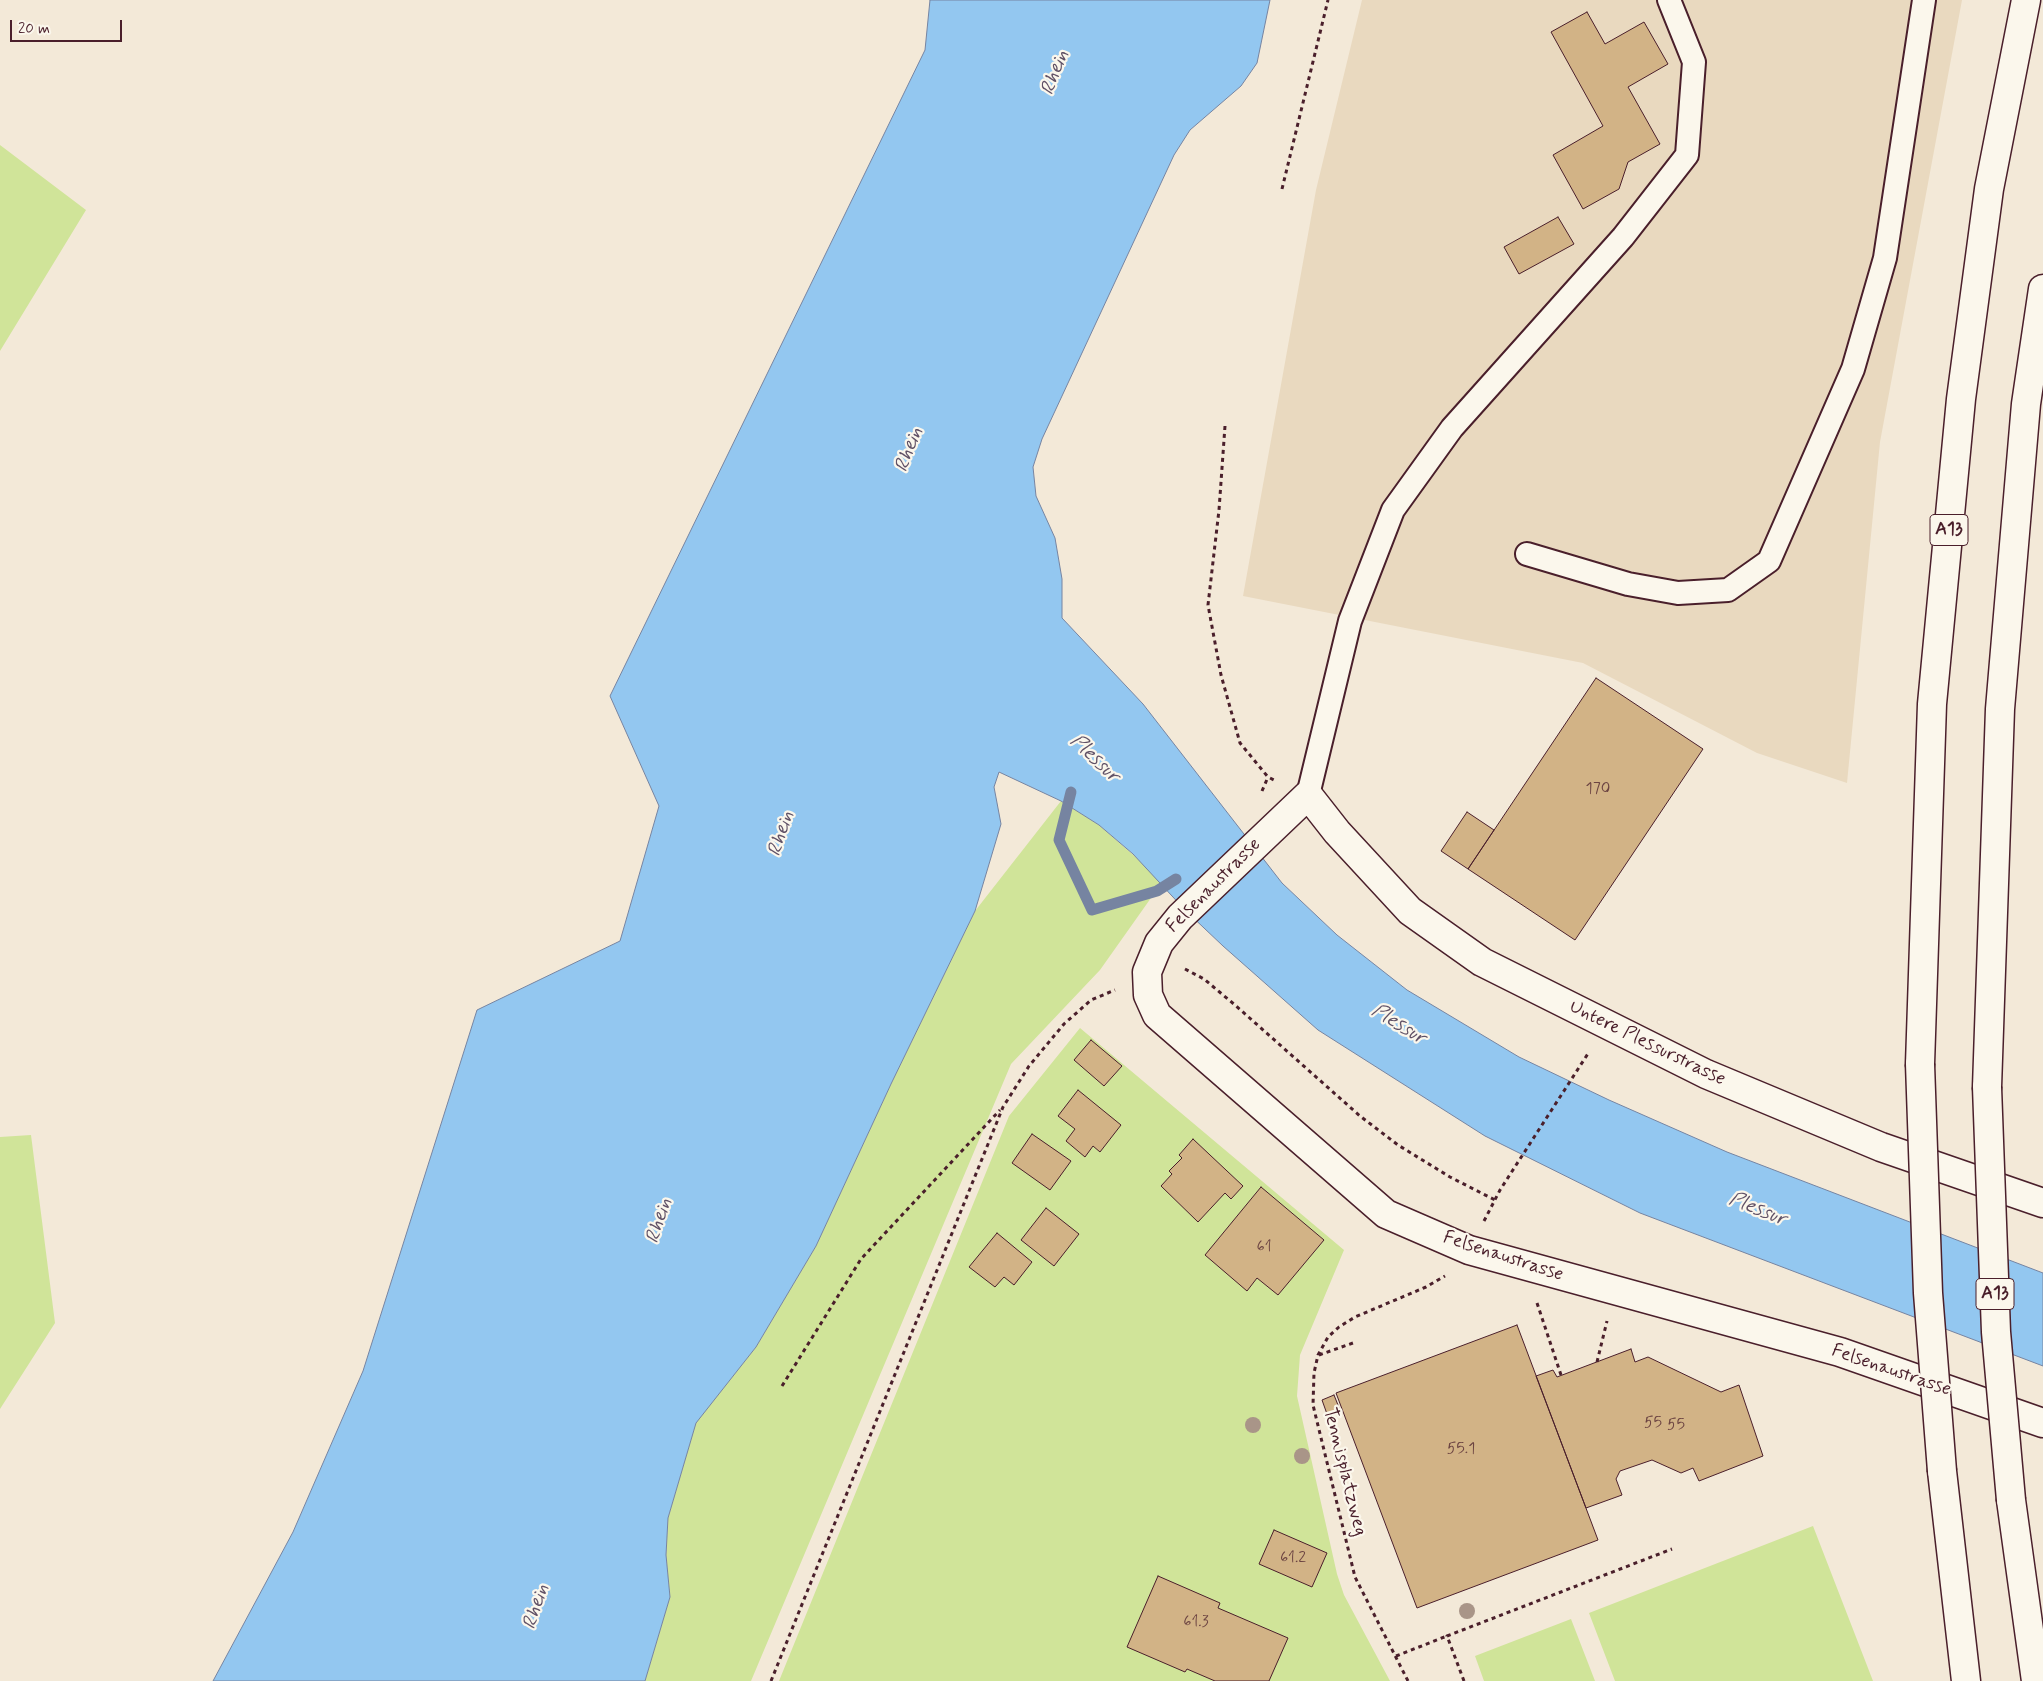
<!DOCTYPE html>
<html>
<head>
<meta charset="utf-8">
<style>
  body { margin:0 }
  #map { position:relative; width:2043px; height:1681px; overflow:hidden; background:#f3e9d8; font-family:Mynerve,sans-serif }
  canvas { display:block }
  .scale { position:absolute; left:10px; top:20px; width:112px; height:22px; box-sizing:border-box; border:2px solid #4a1f2b; border-top:0; padding-left:6px; font-size:15px; line-height:18px; white-space:nowrap; color:#4a1f2b; -webkit-text-stroke:4px #fbf7ec; paint-order:stroke }
</style>
</head>
<body>
<div id="map">
<canvas width="2043" height="1681"></canvas>
<div class="scale">20 m</div>
</div>
<script>
const context = document.querySelector('canvas').getContext('2d');
context.lineJoin = 'round';
function fillPath(path, color) {
  context.fillStyle = color;
  context.fill(path, 'evenodd');
}
function poly(rows) {
  const path = new Path2D();
  for (const r of rows) {
    path.moveTo(r[0], r[1]);
    for (let i = 2; i < r.length; i += 2) path.lineTo(r[i], r[i + 1]);
  }
  return path;
}
function stroke(path, color, width, dash) {
  context.strokeStyle = color;
  context.lineWidth = width;
  context.lineCap = dash ? 'butt' : 'round';
  context.setLineDash(dash || []);
  context.stroke(path);
}
function label(font, color, halo, rows, align = 'center') {
  context.font = font + ' Mynerve,sans-serif';
  context.lineWidth = 4.5;
  context.setLineDash([]);
  context.textBaseline = 'middle';
  context.strokeStyle = halo;
  context.fillStyle = color;
  for (const [text, x, y, turn = 0] of rows) {
    context.save();
    context.translate(x, y);
    context.rotate((+turn || 0) * Math.PI / 180);
    context.textAlign = isNaN(turn) ? turn : align;
    if (halo) context.strokeText(text, 0, 0);
    context.fillText(text, 0, 0);
    context.restore();
  }
}
fillPath(poly([
  [1362,0,1962,0,1880,442,1847,783,1757,753,1583,663,1243,596,1316,190]
]), '#e9d9bf');
fillPath(poly([
  [0,145,86,210,0,351],
  [1061,801,1099,825,1163,881,1100,970,1011,1064,751,1681,645,1681,670,1597,666,1555,668,1518,696,1422,756,1347,816,1246,891,1084,975,911],
  [1080,1028,1344,1250,1300,1355,1297,1396,1337,1574,1344,1595,1390,1681,779,1681,1009,1116],
  [31,1135,55,1323,0,1409,0,1137],
  [1813,1526,1873,1681,1615,1681,1589,1613],
  [1571,1619,1595,1681,1484,1681,1475,1656]
]), '#d0e499');
const water = poly([
  [930,0,1270,0,1257,63,1241,86,1190,130,1174,155,1042,439,1033,467,1036,496,1055,538,1062,579,1062,618,1143,704,1282,883,1337,935,1407,990,1519,1057,1609,1100,1727,1152,2043,1273,2043,1366,1640,1213,1485,1136,1318,1030,1223,946,1185,910,1133,854,1099,825,1061,801,999,772,994,787,1001,824,975,911,891,1084,816,1246,756,1347,696,1423,668,1518,666,1555,670,1597,645,1681,213,1681,293,1532,363,1371,477,1010,620,941,659,806,610,696,925,50,930,0]
]);
fillPath(water, '#93c7f0');
stroke(water, '#7684a1', 1);
stroke(poly([
  [1071,792,1059,840,1092,910,1157,891,1176,879]
]), '#7684a1', 11);
const building = poly([
  [1587,12,1605,44,1644,22,1668,64,1628,87,1660,144,1628,162,1619,189,1583,209,1553,155,1603,126,1551,32,1587,12],
  [1558,217,1574,244,1519,274,1504,247,1558,217],
  [1596,678,1703,749,1575,940,1468,869,1596,678],
  [1467,812,1494,830,1468,869,1441,851,1467,812],
  [1091,1040,1122,1066,1104,1086,1074,1060,1091,1040],
  [1078,1090,1121,1125,1100,1152,1093,1146,1085,1157,1066,1141,1075,1129,1058,1116,1078,1090],
  [1032,1134,1071,1161,1050,1190,1012,1163,1032,1134],
  [1193,1139,1243,1186,1231,1199,1225,1193,1198,1222,1161,1186,1172,1174,1169,1171,1182,1158,1179,1155,1193,1139],
  [1261,1187,1324,1240,1278,1295,1257,1278,1247,1291,1205,1255,1261,1187],
  [1046,1208,1079,1234,1054,1266,1021,1240,1046,1208],
  [997,1233,1032,1262,1014,1285,1004,1277,995,1287,969,1267,997,1233],
  [1517,1325,1598,1540,1417,1608,1336,1393,1517,1325],
  [1631,1349,1635,1362,1648,1357,1721,1392,1739,1385,1763,1456,1699,1481,1693,1468,1681,1473,1652,1460,1620,1471,1616,1479,1622,1495,1586,1508,1536,1376,1553,1370,1557,1377,1631,1349],
  [1334,1395,1340,1410,1327,1414,1322,1400,1334,1395],
  [1274,1530,1327,1553,1312,1587,1259,1564,1274,1530],
  [1158,1576,1220,1603,1218,1608,1288,1638,1269,1681,1215,1681,1187,1669,1185,1672,1127,1647,1158,1576]
]);
fillPath(building, '#d2b386');
stroke(building, '#4a1f2b', 1);
const service = poly([
  [1527,554,1628,584,1678,593,1728,590,1769,561,1853,369,1885,258,1924,0],
  [1308,795,1350,621,1393,510,1452,428,1623,237,1687,155,1694,62,1669,0]
]);
const minor = poly([
  [2043,1203,1881,1147,1706,1074,1482,962,1410,911,1337,832,1308,795,1180,917,1159,943,1147,972,1148,995,1157,1015,1386,1214,1469,1250,1840,1352,2043,1423]
]);
const motorway = poly([
  [1920,1064,1932,704,1961,399,1989,189,2026,0],
  [1987,1087,2000,709,2026,404,2043,289],
  [1942,1471,1966,1681],
  [2011,1500,2036,1681]
]);
stroke(service, '#4a1f2b', 26);
stroke(minor, '#4a1f2b', 31);
stroke(motorway, '#4a1f2b', 31);
stroke(poly([
  [1282,189,1328,0],
  [1225,426,1219,510,1208,605,1221,675,1240,743,1268,777,1276,781],
  [1262,791,1268,777],
  [1185,969,1204,979,1235,1005,1360,1116,1398,1145,1450,1177,1495,1200],
  [1484,1221,1500,1190,1589,1052],
  [1537,1303,1561,1375],
  [1319,1355,1353,1343],
  [1597,1362,1607,1321],
  [782,1386,861,1259,1000,1110],
  [1396,1656,1447,1636],
  [771,1681,1003,1107,1029,1066,1064,1024,1091,1000,1115,990],
  [1408,1681,1355,1577,1313,1405,1314,1373,1318,1355,1328,1337,1339,1327,1355,1317,1426,1287,1445,1276],
  [1464,1681,1447,1636,1672,1549]
]), '#4a1f2b', 3, [4, 4]);
stroke(service, '#fbf7ec', 22);
stroke(minor, '#fbf7ec', 28);
stroke(motorway, '#fbf7ec', 28);
const motorwayBridge = poly([
  [1920,1064,1928,1293,1942,1471],
  [1987,1087,1996,1332,2011,1500]
]);
stroke(motorwayBridge, '#4a1f2b', 31, []);
stroke(motorwayBridge, '#fbf7ec', 28);
context.fillStyle = '#a99588';
for (const [x, y] of [
  [1253,1425],
  [1302,1456],
  [1467,1611]
]) {
  context.beginPath();
  context.arc(x, y, 8, 0, 2 * Math.PI);
  context.fill();
}
label('16px', '#6c4442', null, [
  ["170",1598,790],
  ["61",1264,1248],
  ["55",1653,1424],
  ["55",1676,1426],
  ["55.1",1461,1450],
  ["61.2",1293,1559],
  ["61.3",1196,1623]
]);
for (const [x, y, w] of [
  [1949,530,38],
  [1995,1294,38]
]) {
  const box = new Path2D();
  box.roundRect(x - w / 2, y - 15.5, w, 31, 4);
  context.fillStyle = '#fbf7ec';
  context.fill(box);
  stroke(box, '#4a1f2b', 1);
}
label('bold 18px', '#4a1f2b', null, [
  ["A13",1949,530],
  ["A13",1995,1294]
]);
label('19px', '#4a1f2b', '#fbf7ec', [
  ["Felsenaustrasse",1214,886,-45],
  ["Untere Plessurstrasse",1647,1044,26],
  ["Felsenaustrasse",1503,1257,18],
  ["Felsenaustrasse",1891,1371,19],
  ["Tennisplatzweg",1344,1472,76]
]);
label('italic 20px', '#605166', '#fbf7ec', [
  ["Rhein",1056,73,-69],
  ["Rhein",910,450,-69],
  ["Plessur",1094,759,44],
  ["Rhein",782,834,-72],
  ["Plessur",1398,1025,32],
  ["Plessur",1757,1210,22],
  ["Rhein",660,1221,-72],
  ["Rhein",537,1607,-72]
]);
</script>
</body>
</html>
